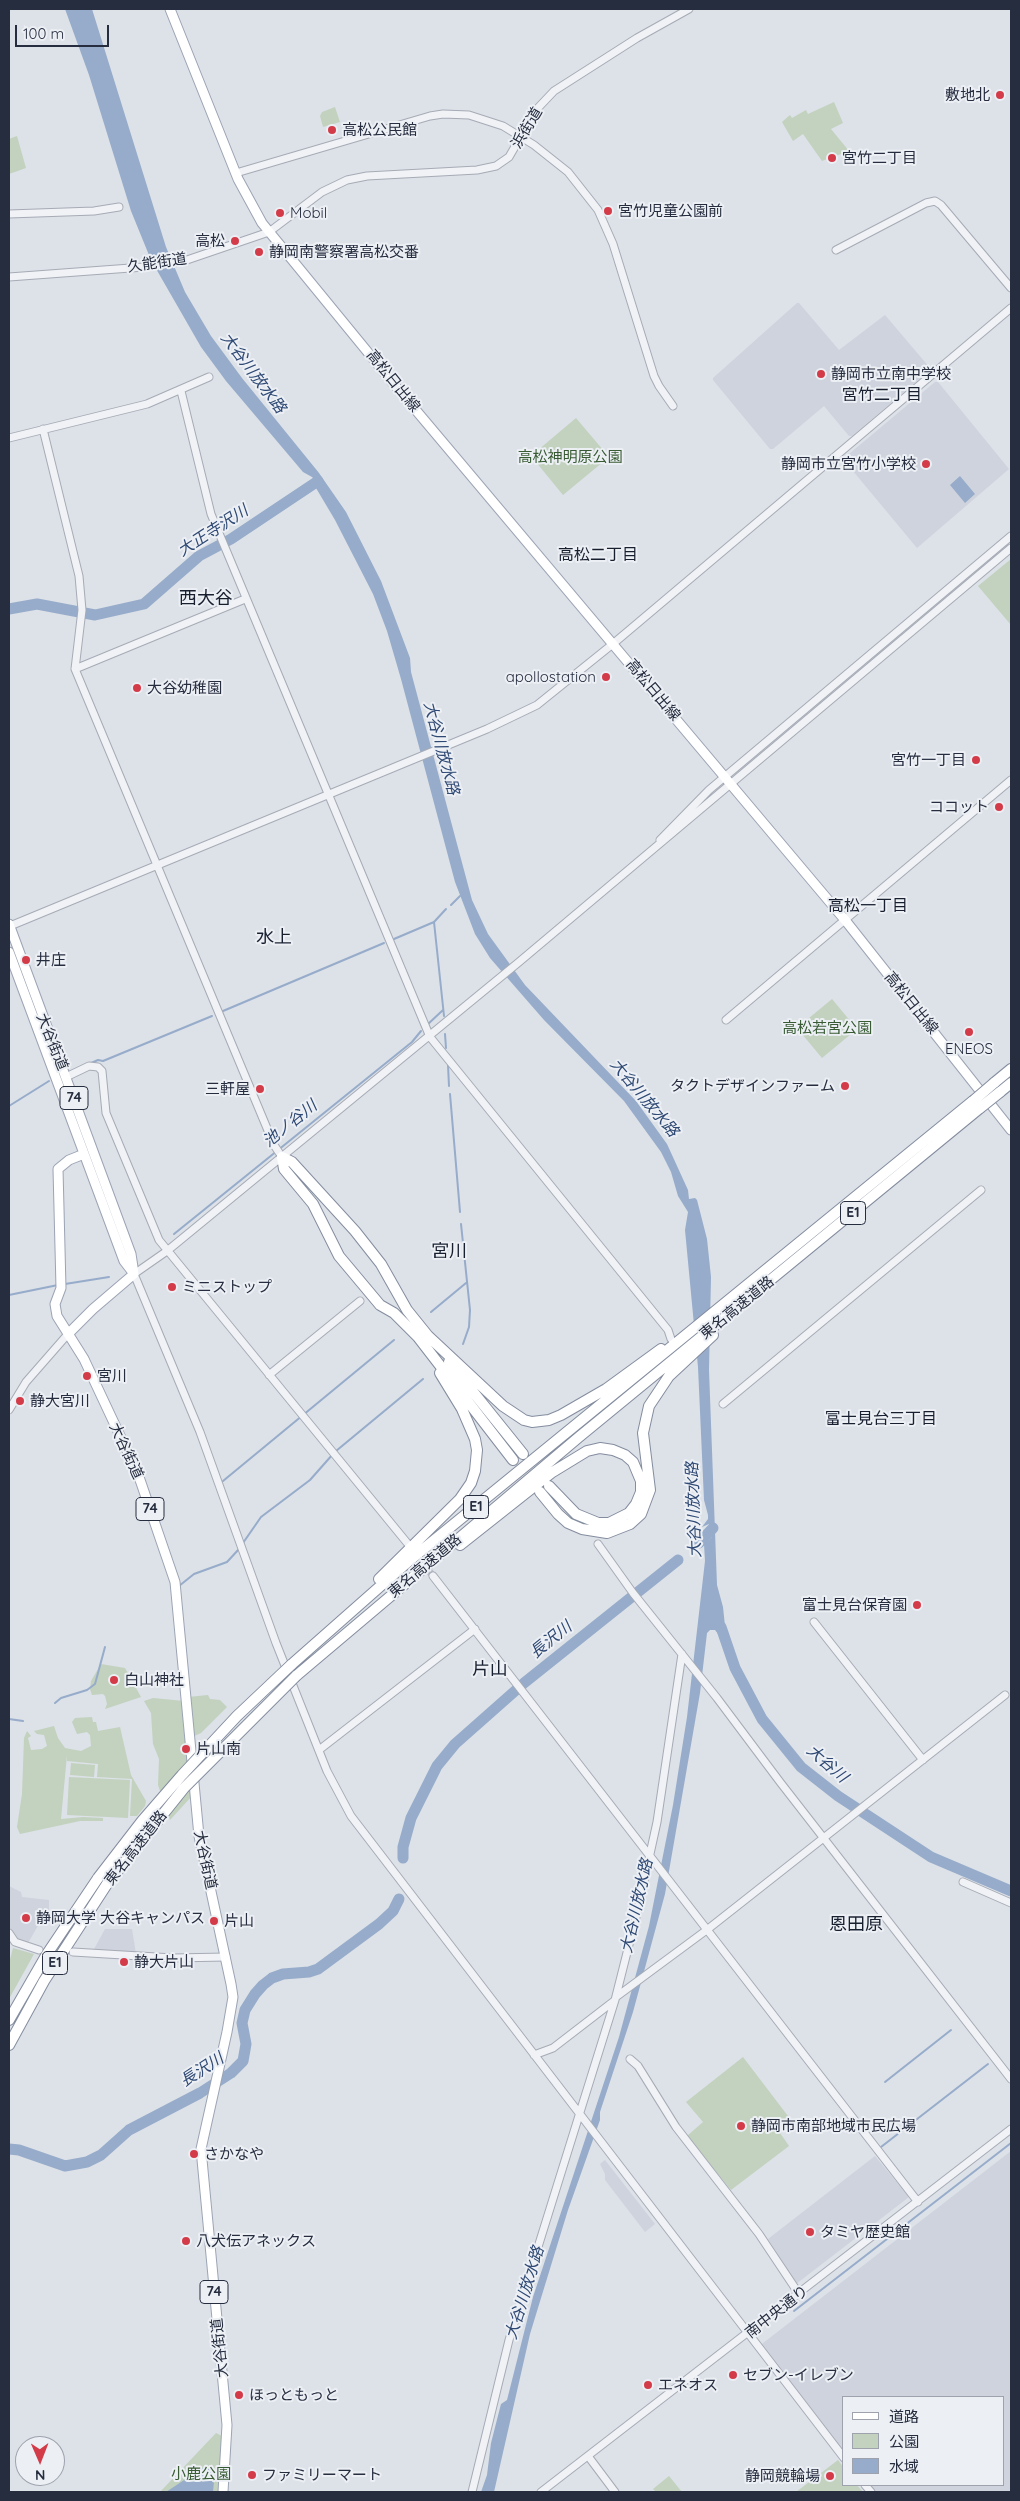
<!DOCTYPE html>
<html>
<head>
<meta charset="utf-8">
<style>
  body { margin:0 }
  #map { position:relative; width:1020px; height:2501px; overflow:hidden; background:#dde1e8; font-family:Quicksand,"Noto Sans JP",sans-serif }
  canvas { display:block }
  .frame { position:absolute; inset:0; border:10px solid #262d3f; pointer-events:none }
  .legend { position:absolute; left:842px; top:2396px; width:162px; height:90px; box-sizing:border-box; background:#ecf0f5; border:1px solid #9da2ac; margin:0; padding:6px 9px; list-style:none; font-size:15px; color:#262d3f }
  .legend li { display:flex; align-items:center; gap:10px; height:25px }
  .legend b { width:25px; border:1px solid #9da2ac }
  .north { position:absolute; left:15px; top:2436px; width:50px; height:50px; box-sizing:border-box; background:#ecf0f5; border:1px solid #9da2ac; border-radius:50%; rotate:179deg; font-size:14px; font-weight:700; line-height:20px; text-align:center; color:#262d3f }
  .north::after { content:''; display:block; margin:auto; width:18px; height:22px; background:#d33b49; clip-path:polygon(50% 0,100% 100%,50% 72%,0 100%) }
  .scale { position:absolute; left:15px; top:25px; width:94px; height:22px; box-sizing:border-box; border:2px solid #262d3f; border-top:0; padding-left:6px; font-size:15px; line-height:18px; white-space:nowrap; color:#262d3f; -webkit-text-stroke:4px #ecf0f5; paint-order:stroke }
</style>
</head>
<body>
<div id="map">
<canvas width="1020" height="2501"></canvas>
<div class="frame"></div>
<ul class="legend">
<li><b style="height:6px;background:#fff"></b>道路</li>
<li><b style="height:14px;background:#c2d2be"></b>公園</li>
<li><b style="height:14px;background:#96acca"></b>水域</li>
</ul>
<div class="north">N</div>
<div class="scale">100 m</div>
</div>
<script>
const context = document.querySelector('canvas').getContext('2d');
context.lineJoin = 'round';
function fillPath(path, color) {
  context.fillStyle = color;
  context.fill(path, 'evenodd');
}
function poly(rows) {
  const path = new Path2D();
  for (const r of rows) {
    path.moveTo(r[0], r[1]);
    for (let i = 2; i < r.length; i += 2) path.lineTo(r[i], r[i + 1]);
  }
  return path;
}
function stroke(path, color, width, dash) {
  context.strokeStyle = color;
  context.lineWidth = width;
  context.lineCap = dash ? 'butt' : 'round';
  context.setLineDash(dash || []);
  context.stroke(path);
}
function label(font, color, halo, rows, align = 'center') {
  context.font = font + ' Quicksand,"Noto Sans JP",sans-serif';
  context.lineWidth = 4;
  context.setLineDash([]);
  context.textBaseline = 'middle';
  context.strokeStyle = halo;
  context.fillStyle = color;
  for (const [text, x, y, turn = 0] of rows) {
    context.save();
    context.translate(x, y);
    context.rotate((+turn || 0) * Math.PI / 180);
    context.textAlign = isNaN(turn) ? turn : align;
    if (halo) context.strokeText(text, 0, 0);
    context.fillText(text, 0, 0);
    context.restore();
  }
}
fillPath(poly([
  [797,303,799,303,839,350,885,315,930,368,930,370,852,436,849,436,824,406,773,449,770,449,713,380,713,378],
  [935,382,938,382,1009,469,917,548,843,459],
  [9,1886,21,1892,22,1897,49,1900,49,1912,39,1924,28,1943,9,1942],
  [105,1929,132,1929,136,1954,93,1951],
  [1011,2151,1011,2492,873,2492,867,2485,1004,2485,1004,2397,844,2397,844,2456,758,2347],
  [875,2156,909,2197,796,2284,768,2239],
  [605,2160,655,2224,645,2232,605,2180,605,2174,600,2164]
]), '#cfd3dd');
fillPath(poly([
  [834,102,843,123,831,129,849,151,822,161,803,134,793,141,782,122,790,115,792,118,806,110,808,114],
  [335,107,340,122,323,127,320,116,322,112],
  [17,136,26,168,9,174,9,139],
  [576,418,609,457,563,495,531,456],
  [1011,559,1011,625,978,586],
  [832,999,857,1029,822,1058,797,1028],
  [101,1664,125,1668,141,1697,105,1709,107,1704,105,1696,103,1694,92,1695,90,1689,91,1681],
  [208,1695,210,1699,220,1700,227,1707,201,1733,192,1737,188,1697],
  [153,1698,184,1701,192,1796,170,1820,158,1785,159,1759,153,1744,151,1713,144,1701],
  [92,1717,93,1722,96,1722,98,1731,120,1727,131,1775,146,1801,145,1806,137,1816,130,1816,132,1779,97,1777,98,1764,67,1761,67,1755,61,1819,83,1817,103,1818,103,1821,80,1821,20,1834,17,1827,22,1794,24,1738,27,1731,31,1736,28,1738,31,1750,42,1749,47,1746,44,1735,37,1734,34,1731,54,1726,58,1738,65,1748,81,1751,91,1746,90,1735,87,1732,77,1734,72,1722,75,1718],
  [71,1763,95,1765,94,1777,70,1775],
  [69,1777,130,1780,128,1818,67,1815],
  [13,1948,34,1954,9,1999,9,1963],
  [743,2057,791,2120,778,2130,789,2146,731,2190,687,2136,703,2122,686,2102],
  [216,2433,222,2436,219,2492,160,2492],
  [838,2460,844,2468,844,2485,857,2485,863,2492,796,2492],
  [669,2476,682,2492,656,2492,653,2489]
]), '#c2d2be');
fillPath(poly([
  [65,9,92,9,166,247,185,292,211,336,242,378,319,473,346,512,381,581,410,658,411,672,472,900,488,934,525,985,636,1101,667,1144,688,1190,689,1199,695,1198,697,1200,707,1239,711,1277,709,1370,717,1585,723,1607,727,1645,715,1630,710,1630,707,1633,700,1693,665,1894,633,2012,600,2112,600,2120,568,2210,530,2334,494,2492,481,2492,487,2475,491,2443,501,2404,507,2400,533,2297,619,2037,649,1926,673,1805,687,1717,705,1561,704,1544,712,1537,709,1524,702,1527,708,1519,708,1515,704,1500,698,1367,685,1230,688,1212,678,1196,671,1172,661,1152,624,1101,544,1020,490,958,475,934,455,882,401,679,387,631,373,594,335,520,316,488,311,484,314,479,312,477,303,472,226,381,201,347,151,260,131,211,89,75],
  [960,476,975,494,965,503,950,485],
  [204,2467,211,2467,215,2471,213,2492,166,2492]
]), '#96acca');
stroke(poly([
  [451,905,460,896],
  [434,922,444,1016],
  [394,939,434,922,446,909],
  [223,1011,384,943],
  [427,1025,443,1010],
  [445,1034,446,1048],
  [89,1064,98,1060,103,1061,212,1016],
  [448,1065,449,1086],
  [450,1094,460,1212],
  [9,1106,49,1081],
  [461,1224,470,1310,469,1327,463,1344],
  [174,1234,412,1042,421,1031],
  [65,1284,109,1277],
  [9,1295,58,1285],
  [431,1312,466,1283],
  [336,1451,423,1379],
  [223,1481,394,1340],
  [243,1543,261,1517,310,1480,333,1454],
  [179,1586,194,1574,227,1562,239,1549],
  [55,1703,61,1698,87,1690,95,1684,105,1647],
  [9,1719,23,1721],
  [885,2082,951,2030],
  [881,2147,988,2064],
  [794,2311,1011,2143]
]), '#96acca', 2);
stroke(poly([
  [9,609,37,604,95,615,144,604,199,556,231,539,318,481],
  [699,1543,713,1528],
  [721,1627,735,1668,762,1719,801,1767,838,1796,931,1857,1011,1891],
  [403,1858,403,1847,411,1818,437,1766,455,1744,524,1683,678,1560],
  [9,2149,19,2150,65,2166,87,2162,101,2155,129,2130,200,2093,231,2073,243,2061,246,2044,242,2023,245,2010,255,1994,263,1985,272,1978,283,1974,309,1972,318,1969,379,1924,393,1911,399,1899]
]), '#96acca', 11);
stroke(poly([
  [415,1553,433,1576]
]), '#b8bdc6', 7, [7, 3.5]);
const minor = poly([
  [236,173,430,116,443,114,469,115,503,126,534,145,568,172,598,210,613,244,654,376,659,386,673,406],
  [9,214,94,211,119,207],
  [836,250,926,203,935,201,941,205,1011,288],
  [9,277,144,267,184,261,269,232,322,192,347,180,367,176,477,170,496,166,509,157,536,110,554,91,637,38,689,9],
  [181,391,211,514,430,1037,668,1330,671,1339],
  [43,429,79,576,82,610,75,669,274,1145,282,1157],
  [9,438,147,404,209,377],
  [75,669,245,599],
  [660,840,709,790,1011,536],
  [10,926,487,729,537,705,614,643,1011,308],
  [726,1020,1011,780],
  [66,1077,89,1066,98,1067,102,1071,106,1113,159,1240,408,1544],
  [269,1375,360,1301],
  [723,1404,981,1190],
  [9,1410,26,1382,68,1334],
  [598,1544,633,1593,717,1698,780,1782,1011,2079],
  [433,1576,918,2202],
  [814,1622,923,1760],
  [319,1750,475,1629],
  [963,1882,1011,1903],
  [9,1933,15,1942,39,1950],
  [73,1952,173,1958,226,1957],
  [616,1997,708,1929,1005,1695],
  [534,2055,553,2048,614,2001],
  [630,2059,638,2066,676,2127,759,2234,799,2294],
  [588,2456,615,2492],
  [844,2458,351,1816,327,1771,276,1643,200,1432,134,1274,167,1251,519,962,1011,548],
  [865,2485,871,2492],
  [472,2492,509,2340,615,2000,637,1913,657,1822,682,1654],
  [541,2492,1011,2129]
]);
const major = poly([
  [170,9,238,179,262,223,393,383,845,920,1011,1130],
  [9,924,131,1254,134,1274],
  [9,952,124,1261,134,1274],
  [84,1154,69,1160,58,1169,61,1288,55,1304,57,1316,84,1359,138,1474,175,1582,199,1836,231,1984,233,1997,227,2032,201,2149,227,2425,223,2492],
  [68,1334,93,1309,134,1274]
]);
const highway = poly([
  [994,1083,1011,1069],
  [1000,1092,1011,1083],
  [282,1157,284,1169,313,1204,339,1256,380,1305,394,1313,418,1337,513,1460],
  [282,1157,292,1162,355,1231,381,1264,407,1310,432,1341],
  [428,1336,503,1406,524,1420,532,1422,549,1420,561,1415,606,1389,661,1349],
  [449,1362,523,1454],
  [540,1492,558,1514,568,1523,582,1529,607,1533,630,1524,641,1514,650,1490,643,1433,649,1406,669,1376,713,1335],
  [460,1545,551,1473,587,1451,600,1448,613,1450,625,1455,633,1462,641,1481,641,1492,636,1504,629,1513,609,1523,598,1523,576,1514,549,1486],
  [379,1579,460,1499,471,1483,475,1471,477,1450,475,1439,462,1409,440,1373],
  [291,1665,410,1560,973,1101],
  [296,1676,579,1437,980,1108],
  [9,2020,47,1954,98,1878],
  [9,2045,44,1981,107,1884]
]);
stroke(minor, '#a6abb5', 9);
stroke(major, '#9ca4b4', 11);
stroke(highway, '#848d9f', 12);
stroke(minor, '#f0f2f6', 7);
stroke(major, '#fff', 9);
stroke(highway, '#fff', 10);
const highwayBridge = poly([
  [973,1101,994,1083],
  [980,1108,1000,1092],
  [98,1878,142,1821,182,1775,237,1716,291,1665],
  [107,1884,184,1788,296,1676]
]);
stroke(highwayBridge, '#848d9f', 12, []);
stroke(highwayBridge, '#fff', 10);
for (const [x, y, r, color] of [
  [1000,95,5,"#d33b49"],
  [332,130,5,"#d33b49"],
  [832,158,5,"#d33b49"],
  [608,211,5,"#d33b49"],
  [280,213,5,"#d33b49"],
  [235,241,5,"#d33b49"],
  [259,252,5,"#d33b49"],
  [821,374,5,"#d33b49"],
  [926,464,5,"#d33b49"],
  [606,677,5,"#d33b49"],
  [137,688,5,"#d33b49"],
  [976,760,5,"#d33b49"],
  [999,807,5,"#d33b49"],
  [26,960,5,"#d33b49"],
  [969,1032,5,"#d33b49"],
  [845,1086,5,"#d33b49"],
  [260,1089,5,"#d33b49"],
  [172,1287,5,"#d33b49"],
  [87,1376,5,"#d33b49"],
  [20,1401,5,"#d33b49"],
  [917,1605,5,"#d33b49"],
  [114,1680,5,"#d33b49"],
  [186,1749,5,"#d33b49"],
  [26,1918,5,"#d33b49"],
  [214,1921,5,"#d33b49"],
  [124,1962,5,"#d33b49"],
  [741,2126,5,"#d33b49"],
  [194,2154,5,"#d33b49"],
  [810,2232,5,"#d33b49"],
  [186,2241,5,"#d33b49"],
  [733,2375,5,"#d33b49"],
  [648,2385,5,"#d33b49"],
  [239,2395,5,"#d33b49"],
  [252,2475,5,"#d33b49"],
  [830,2476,5,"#d33b49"]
]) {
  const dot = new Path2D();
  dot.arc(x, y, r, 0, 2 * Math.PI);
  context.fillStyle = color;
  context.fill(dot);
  stroke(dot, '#ecf0f5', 2);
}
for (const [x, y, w] of [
  [74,1098,28],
  [853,1213,25],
  [476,1507,25],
  [150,1509,28],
  [55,1963,25],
  [214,2292,28]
]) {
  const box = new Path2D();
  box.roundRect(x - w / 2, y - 11.5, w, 23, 4);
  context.fillStyle = '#ecf0f5';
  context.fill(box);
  stroke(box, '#262d3f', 1);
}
label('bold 14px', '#262d3f', null, [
  ["74",74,1098],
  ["E1",853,1213],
  ["E1",476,1507],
  ["74",150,1509],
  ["E1",55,1963],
  ["74",214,2292]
]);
label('15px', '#262d3f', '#ecf0f5', [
  ["敷地北",990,95,"right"],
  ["高松公民館",342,130],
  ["宮竹二丁目",842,158],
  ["宮竹児童公園前",618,211],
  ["Mobil",290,213],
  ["高松",225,241,"right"],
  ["静岡南警察署高松交番",269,252],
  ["静岡市立南中学校",831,374],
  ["静岡市立宮竹小学校",916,464,"right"],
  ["apollostation",596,677,"right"],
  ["大谷幼稚園",147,688],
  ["宮竹一丁目",966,760,"right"],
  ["ココット",989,807,"right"],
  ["井庄",36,960],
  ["ENEOS",969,1049,"center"],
  ["タクトデザインファーム",835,1086,"right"],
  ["三軒屋",250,1089,"right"],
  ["ミニストップ",182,1287],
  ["宮川",97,1376],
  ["静大宮川",30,1401],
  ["富士見台保育園",907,1605,"right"],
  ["白山神社",124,1680],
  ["片山南",196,1749],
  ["静岡大学 大谷キャンパス",36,1918],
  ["片山",224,1921],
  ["静大片山",134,1962],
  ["静岡市南部地域市民広場",751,2126],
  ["さかなや",204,2154],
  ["タミヤ歴史館",820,2232],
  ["八犬伝アネックス",196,2241],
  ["セブン-イレブン",743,2375],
  ["エネオス",658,2385],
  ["ほっともっと",249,2395],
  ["ファミリーマート",262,2475],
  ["静岡競輪場",820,2476,"right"]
], 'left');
label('15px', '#262d3f', '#ecf0f5', [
  ["浜街道",527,128,-59],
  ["久能街道",157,263,-8],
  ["高松日出線",393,381,51],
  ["高松日出線",653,690,50],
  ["高松日出線",911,1003,51],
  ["大谷街道",52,1042,68],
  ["東名高速道路",737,1308,-39],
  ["大谷街道",126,1451,65],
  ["東名高速道路",425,1566,-40],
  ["東名高速道路",136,1848,-52],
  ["大谷街道",205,1860,78],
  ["南中央通り",777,2312,-38],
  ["大谷街道",220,2348,-96]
]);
label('15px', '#385b33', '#ecf0f5', [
  ["高松神明原公園",570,457],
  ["高松若宮公園",827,1028],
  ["小鹿公園",201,2474]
]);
label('italic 16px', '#2f4974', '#ecf0f5', [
  ["大谷川放水路",253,373,53],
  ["大正寺沢川",213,531,-33],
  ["大谷川放水路",441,748,75],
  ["大谷川放水路",644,1098,50],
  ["池ノ谷川",290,1124,-39],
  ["大谷川放水路",694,1510,-92],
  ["長沢川",551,1640,-39],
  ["大谷川",827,1764,41],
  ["大谷川放水路",637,1906,-77],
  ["長沢川",202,2070,-33],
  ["大谷川放水路",525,2293,-73]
]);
label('16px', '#181f2f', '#ecf0f5', [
  ["宮竹二丁目",882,395],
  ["高松二丁目",598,555],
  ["高松一丁目",868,906],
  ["富士見台三丁目",881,1419]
]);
label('18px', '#181f2f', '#ecf0f5', [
  ["西大谷",206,599],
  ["水上",274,938],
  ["宮川",449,1252],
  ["片山",490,1670],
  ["恩田原",856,1925]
]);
</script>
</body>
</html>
